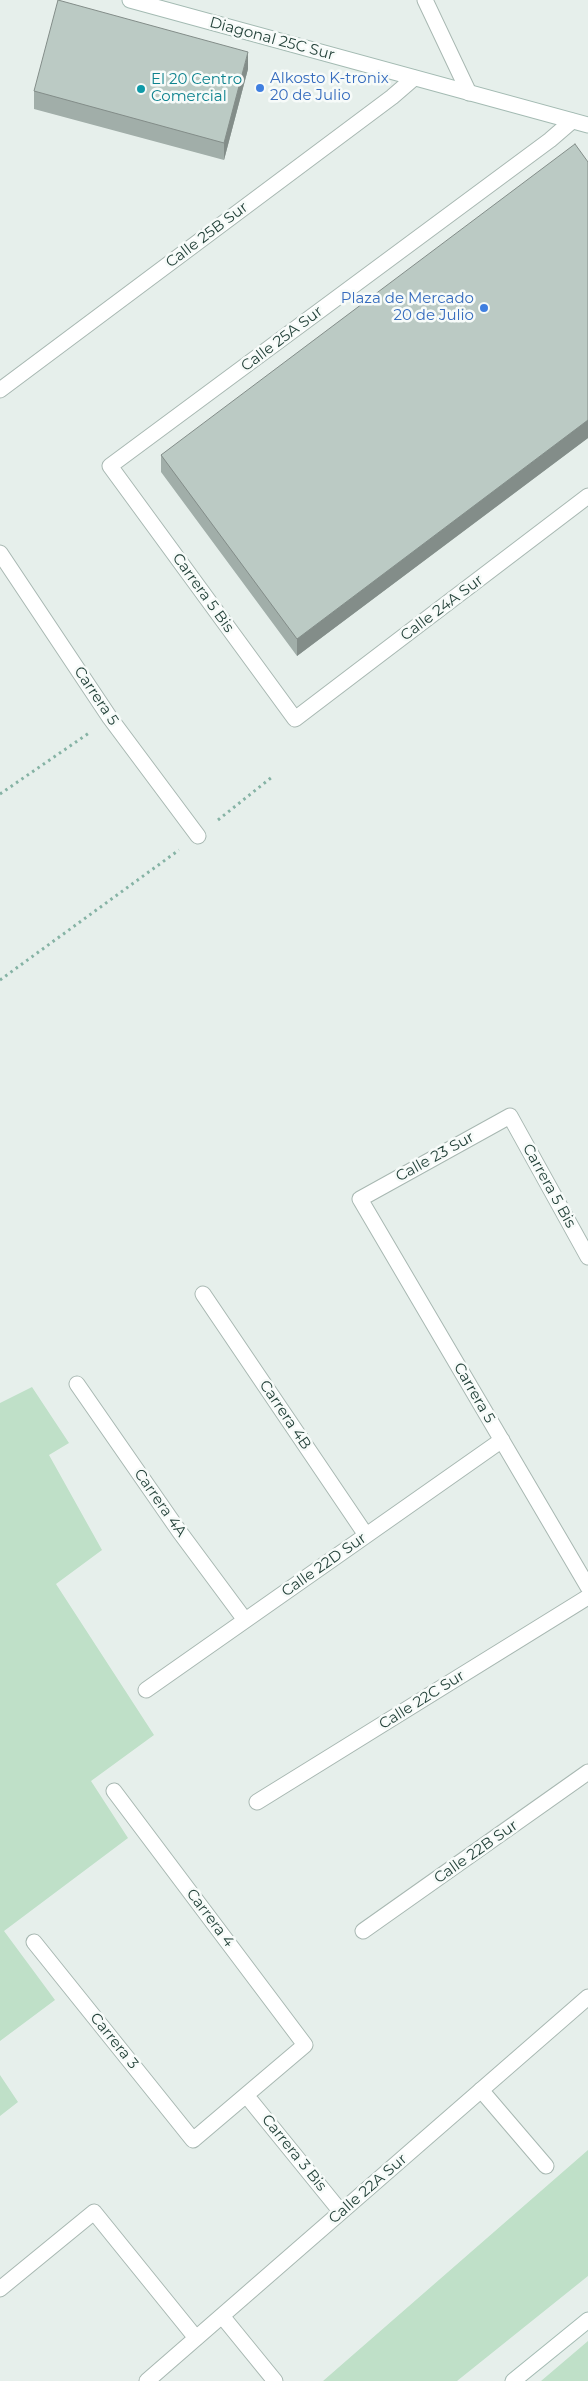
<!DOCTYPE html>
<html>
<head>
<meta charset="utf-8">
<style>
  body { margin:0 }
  canvas { display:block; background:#e6efeb }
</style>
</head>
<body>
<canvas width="588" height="2381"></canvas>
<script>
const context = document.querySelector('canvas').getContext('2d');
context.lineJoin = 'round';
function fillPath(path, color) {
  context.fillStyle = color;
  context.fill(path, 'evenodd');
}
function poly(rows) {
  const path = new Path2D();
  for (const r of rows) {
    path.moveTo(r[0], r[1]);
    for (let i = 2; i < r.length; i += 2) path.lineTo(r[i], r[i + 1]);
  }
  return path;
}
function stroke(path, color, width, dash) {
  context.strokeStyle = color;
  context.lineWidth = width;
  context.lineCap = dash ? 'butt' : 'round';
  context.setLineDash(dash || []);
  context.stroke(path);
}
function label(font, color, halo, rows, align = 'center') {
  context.font = font + ' Montserrat,sans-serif';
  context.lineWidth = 5;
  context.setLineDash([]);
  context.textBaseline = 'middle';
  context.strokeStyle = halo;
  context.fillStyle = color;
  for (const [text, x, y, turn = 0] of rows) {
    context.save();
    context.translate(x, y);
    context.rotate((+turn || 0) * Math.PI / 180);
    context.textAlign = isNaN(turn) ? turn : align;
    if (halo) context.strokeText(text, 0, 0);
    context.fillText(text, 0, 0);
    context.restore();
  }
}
fillPath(poly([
  [32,1387,69,1443,49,1455,102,1550,56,1584,154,1735,91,1781,128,1838,4,1931,55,2000,0,2041,0,1403],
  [0,2075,18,2102,0,2116],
  [588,2150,588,2276,457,2381,323,2381],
  [588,2341,588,2381,541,2381]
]), '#bfe0c8');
const lane = poly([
  [0,390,392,97,414,78],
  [0,553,110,718,198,836],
  [203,1294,366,1535],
  [77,1384,179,1531,245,1620],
  [481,2090,546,2166],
  [0,2289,94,2212,196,2338],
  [222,2316,275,2381]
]);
const street = poly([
  [425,0,469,93],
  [572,121,550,140,110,466,295,719,588,496],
  [588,1257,510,1116,360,1199,588,1587],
  [146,1690,502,1440],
  [257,1802,588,1597],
  [363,1931,588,1772],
  [34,1942,193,2140,305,2045,114,1791],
  [246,2095,341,2212],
  [147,2381,588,1997]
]);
const secondary = poly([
  [130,0,588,125],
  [513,2381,588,2320]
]);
stroke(lane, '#a8b8b2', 17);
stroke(street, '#a8b8b2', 17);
stroke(secondary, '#a4bbb3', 17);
stroke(poly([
  [0,794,89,733],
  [218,820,272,777],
  [0,980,179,850]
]), '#86b3a5', 3, [2.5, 4]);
stroke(lane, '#fff', 15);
stroke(street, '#fff', 15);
stroke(secondary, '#fff', 15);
fillPath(poly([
  [248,69,224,160,34,109,34,91],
  [588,162,588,438,297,656,161,472,161,455]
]), '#a1aea9');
fillPath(poly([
  [248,52,248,69,224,160,224,143],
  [588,420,588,438,297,656,297,639]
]), '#838d89');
const building = poly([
  [58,0,248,52,224,143,34,91,58,0],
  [575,144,588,162,588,420,297,639,161,455,575,144]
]);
fillPath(building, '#bbcac4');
stroke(building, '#838d89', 1);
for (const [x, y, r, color] of [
  [260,88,5,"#3f7fe0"],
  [141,89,5,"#0f9aa8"],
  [484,308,5,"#3f7fe0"]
]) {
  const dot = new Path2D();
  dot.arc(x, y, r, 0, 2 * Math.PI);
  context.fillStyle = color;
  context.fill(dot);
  stroke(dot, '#f7fbf9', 2);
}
label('15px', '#24423a', '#f7fbf9', [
  ["Diagonal 25C Sur",272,39,15],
  ["Calle 25B Sur",207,235,-37],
  ["Calle 25A Sur",282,339,-37],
  ["Carrera 5 Bis",203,593,54],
  ["Calle 24A Sur",442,608,-37],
  ["Carrera 5",96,696,56],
  ["Calle 23 Sur",435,1157,-29],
  ["Carrera 5 Bis",549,1186,61],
  ["Carrera 5",474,1393,60],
  ["Carrera 4B",285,1415,56],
  ["Carrera 4A",160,1503,55],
  ["Calle 22D Sur",324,1565,-35],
  ["Calle 22C Sur",422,1700,-32],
  ["Calle 22B Sur",476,1852,-35],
  ["Carrera 4",210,1918,53],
  ["Carrera 3",114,2041,51],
  ["Carrera 3 Bis",294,2153,51],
  ["Calle 22A Sur",368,2189,-41]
]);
label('15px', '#366cbe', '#f7fbf9', [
  ["Alkosto K-tronix",270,79],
  ["20 de Julio",270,96],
  ["Plaza de Mercado",474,299,"right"],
  ["20 de Julio",474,316,"right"]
], 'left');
label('15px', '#0d838f', '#f7fbf9', [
  ["El 20 Centro",151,80],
  ["Comercial",151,97]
], 'left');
</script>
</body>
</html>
